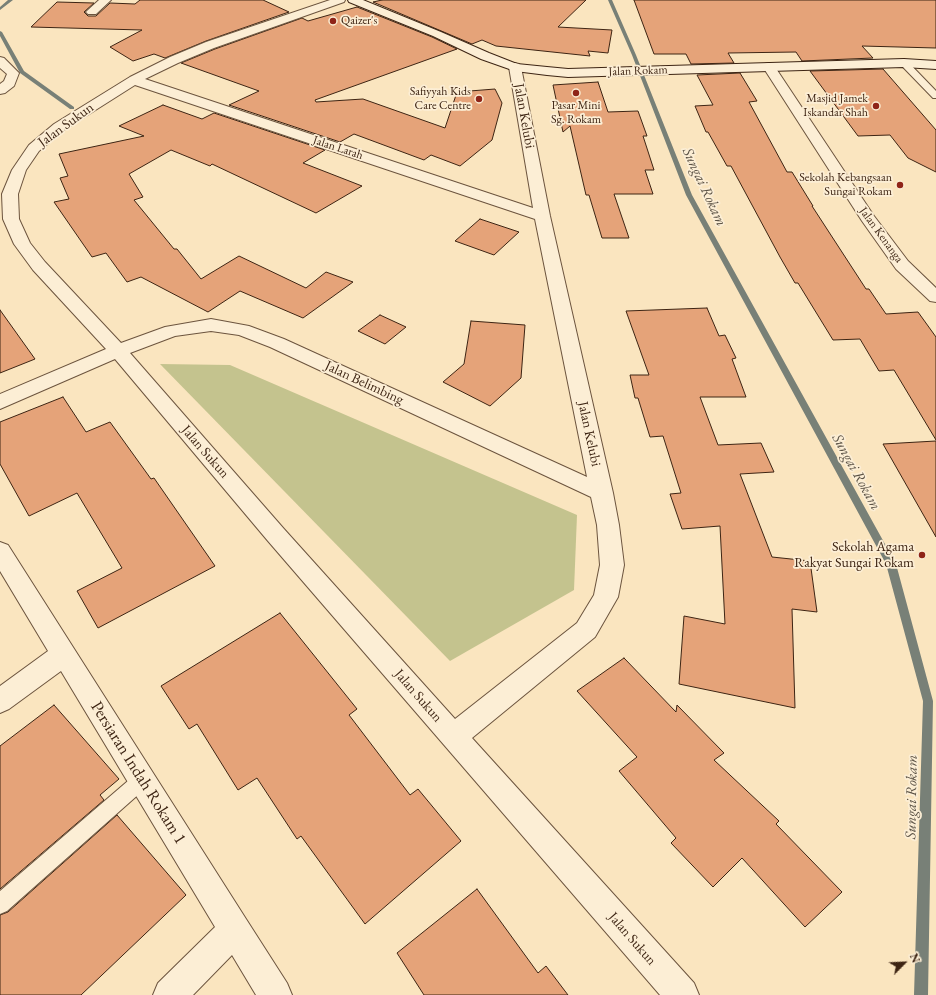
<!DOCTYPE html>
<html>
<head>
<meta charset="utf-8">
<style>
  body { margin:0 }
  #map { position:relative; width:936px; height:995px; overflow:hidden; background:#fae5bf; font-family:"EB Garamond",serif }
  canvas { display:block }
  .north { position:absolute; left:884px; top:943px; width:40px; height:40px; -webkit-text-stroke:3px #fceed5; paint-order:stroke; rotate:66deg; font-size:11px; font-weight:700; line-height:16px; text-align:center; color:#3d2413 }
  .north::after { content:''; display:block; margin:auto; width:14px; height:18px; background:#3d2413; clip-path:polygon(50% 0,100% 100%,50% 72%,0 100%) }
</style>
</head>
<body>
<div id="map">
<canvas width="936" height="995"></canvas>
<div class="north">N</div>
</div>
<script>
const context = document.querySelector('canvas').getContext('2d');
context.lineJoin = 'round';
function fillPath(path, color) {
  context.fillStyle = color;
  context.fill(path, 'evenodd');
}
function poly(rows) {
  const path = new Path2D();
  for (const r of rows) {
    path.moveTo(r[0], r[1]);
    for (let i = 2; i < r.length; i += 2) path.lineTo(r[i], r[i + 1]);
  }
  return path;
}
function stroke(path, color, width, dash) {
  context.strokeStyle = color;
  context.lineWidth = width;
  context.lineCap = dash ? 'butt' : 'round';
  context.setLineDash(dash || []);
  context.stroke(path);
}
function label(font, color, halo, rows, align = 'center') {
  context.font = font + ' "EB Garamond",serif';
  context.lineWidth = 3.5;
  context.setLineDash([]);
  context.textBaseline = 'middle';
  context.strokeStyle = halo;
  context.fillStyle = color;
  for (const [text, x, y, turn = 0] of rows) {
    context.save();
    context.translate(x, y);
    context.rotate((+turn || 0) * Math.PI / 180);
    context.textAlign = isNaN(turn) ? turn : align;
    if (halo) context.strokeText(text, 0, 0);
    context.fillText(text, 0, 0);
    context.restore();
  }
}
fillPath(poly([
  [160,364,230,365,577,515,574,590,450,661]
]), '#c4c38e');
fillPath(poly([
  [8,0,13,0,0,10,0,7,8,0],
  [608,0,612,0,636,55,692,195,896,564,933,701,928,995,914,995,923,701,886,564,686,195,632,55,608,0],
  [0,31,2,32,24,71,74,107,74,109,70,109,20,73,0,36,0,31]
]), '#788077');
const building = poly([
  [140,0,263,0,289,12,206,41,165,58,154,54,133,61,110,47,142,30,31,27,57,2,94,3,84,12,88,16,96,16,110,3,135,4,140,0],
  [382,0,586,0,558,27,612,30,608,53,588,51,590,56,496,46,482,40,472,44,373,2,382,0],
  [634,0,936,0,936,48,862,46,873,58,802,61,796,52,728,53,734,63,691,64,686,54,654,54,634,0],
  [357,7,432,37,457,49,315,100,316,102,363,99,445,128,457,92,495,89,502,103,492,140,460,166,431,155,424,160,354,134,340,142,229,105,259,91,181,63,215,49,302,18,308,21,357,7],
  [883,69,936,130,936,172,908,158,890,135,858,136,810,71,883,69],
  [740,73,757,101,749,102,787,172,792,172,813,206,812,206,866,289,869,289,886,314,918,312,936,337,936,440,894,370,879,371,860,339,833,340,798,283,795,283,780,257,731,166,727,166,708,132,706,132,695,106,713,105,697,75,740,73],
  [598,82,608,112,638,111,647,136,643,136,654,170,645,170,653,194,614,194,629,238,602,238,589,195,586,195,570,126,563,132,553,85,598,82],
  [163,105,202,119,214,113,325,150,303,163,362,186,316,213,212,164,210,166,171,150,129,174,143,197,134,200,174,249,177,249,201,279,239,256,306,288,326,272,353,282,303,318,240,291,208,312,141,277,127,282,106,253,92,257,54,202,69,199,60,178,68,176,59,154,144,136,119,126,163,105],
  [480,219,519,232,494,255,455,241,480,219],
  [707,308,719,336,725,335,736,358,732,359,746,397,700,397,718,445,761,443,774,472,740,474,772,557,810,561,817,612,792,609,795,708,679,684,684,616,725,624,720,526,682,529,670,494,681,493,663,436,650,437,638,398,635,398,630,375,649,375,626,311,707,308],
  [0,310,35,359,0,373,0,310],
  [380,315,406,327,385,344,358,331,380,315],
  [471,321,525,325,521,378,490,406,443,382,464,364,471,321],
  [63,397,86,432,110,422,151,479,154,478,215,566,98,628,77,591,122,568,77,493,29,516,0,464,0,422,63,397],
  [936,441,936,537,883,444,936,441],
  [280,613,357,709,349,715,410,795,418,789,461,841,365,924,301,836,297,839,257,778,238,790,197,724,189,729,161,686,280,613],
  [624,658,676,712,677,705,724,753,714,760,779,821,776,824,842,892,805,927,742,858,713,887,671,843,676,838,619,771,637,757,577,691,624,658],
  [54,705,119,779,100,795,104,800,0,889,0,746,54,705],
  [117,815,186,895,81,995,0,995,0,915,8,912,117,815],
  [477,889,538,973,546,966,568,995,424,995,397,953,477,889]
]);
fillPath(building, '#e5a379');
stroke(building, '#3d2413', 1);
const service = poly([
  [901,61,907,61,936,91,936,98,933,98,901,65,901,61],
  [142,771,148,774,151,780,148,786,7,911,0,914,0,891,136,774,142,771]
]);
const minor = poly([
  [99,0,111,0,96,14,88,14,86,12,88,10,99,0],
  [330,0,345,0,344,2,214,48,178,63,145,79,533,208,509,67,511,64,515,63,519,64,521,67,550,216,613,493,619,525,624,565,618,597,595,637,472,738,694,983,699,995,660,995,268,541,115,359,0,409,0,394,106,349,33,270,14,244,3,219,2,194,12,170,29,145,54,124,130,77,170,57,206,42,330,0],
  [135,85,535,219,587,477,284,339,249,326,211,319,165,327,121,343,45,262,30,243,19,219,18,194,26,170,39,151,64,130,135,85],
  [211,331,239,335,270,347,591,497,597,525,600,565,594,595,577,623,455,719,284,529,130,353,175,336,211,331],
  [0,57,4,58,19,73,14,86,5,93,0,94,0,84,4,81,7,74,0,68,0,57],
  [769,63,773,64,874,216,908,261,936,288,936,302,930,301,896,269,862,221,763,67,765,64,769,63],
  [0,542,8,545,246,919,287,983,292,995,256,995,232,955,193,995,153,995,158,983,215,927,61,671,9,709,0,713,0,686,48,651,0,571,0,542]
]);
const secondary = poly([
  [348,0,363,0,441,32,489,53,517,64,547,67,568,69,904,59,936,61,936,69,904,67,568,77,547,75,515,71,481,59,433,36,349,2,348,0]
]);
stroke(service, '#6c543e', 2);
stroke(minor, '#6c543e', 2);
stroke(secondary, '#3d2413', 2);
fillPath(service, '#fceed5');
fillPath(minor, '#fceed5');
fillPath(secondary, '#fceed5');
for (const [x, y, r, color] of [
  [333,21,4,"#8f2418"],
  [576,93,4,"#8f2418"],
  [479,99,4,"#8f2418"],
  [876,106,4,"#8f2418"],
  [900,185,4,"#8f2418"],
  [922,555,4,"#8f2418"]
]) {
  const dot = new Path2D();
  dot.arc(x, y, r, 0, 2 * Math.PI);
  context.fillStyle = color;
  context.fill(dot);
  stroke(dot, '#fceed5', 1.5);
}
label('12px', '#3d2413', '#fceed5', [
  ["Qaizer's",341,21,"left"],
  ["Safiyyah Kids",471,92],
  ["Care Centre",471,106],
  ["Masjid Jamek",868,99],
  ["Iskandar Shah",868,113],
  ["Pasar Mini",576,106,"center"],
  ["Sg. Rokam",576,120,"center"],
  ["Sekolah Kebangsaan",892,178],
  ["Sungai Rokam",892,192]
], 'right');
label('12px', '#3d2413', '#fceed5', [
  ["Jalan Rokam",638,71,-2],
  ["Jalan Larah",338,148,18],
  ["Jalan Kenanga",881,235,54]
]);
label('14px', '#3d2413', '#fceed5', [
  ["Jalan Kelubi",524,116,80],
  ["Jalan Sukun",66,125,-36],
  ["Jalan Belimbing",364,383,25],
  ["Jalan Kelubi",589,434,78],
  ["Jalan Sukun",205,452,49],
  ["Jalan Sukun",418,696,49],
  ["Jalan Sukun",632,939,49]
]);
label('14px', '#3d2413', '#fceed5', [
  ["Sekolah Agama",914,547],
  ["Rakyat Sungai Rokam",914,563]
], 'right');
label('italic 15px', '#5b5245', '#fceed5', [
  ["Sungai Rokam",704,187,65],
  ["Sungai Rokam",856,472,61],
  ["Sungai Rokam",912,797,-89]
]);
label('17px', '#3d2413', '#fceed5', [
  ["Persiaran Indah Rokam 1",138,773,58]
]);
</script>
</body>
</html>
